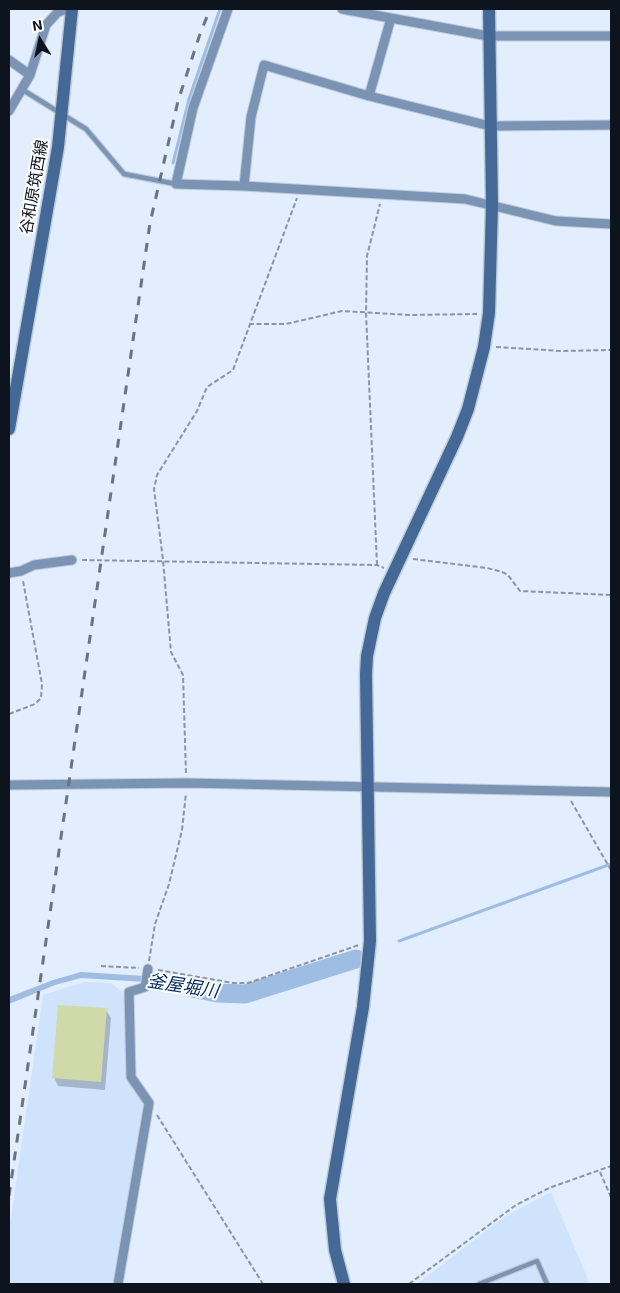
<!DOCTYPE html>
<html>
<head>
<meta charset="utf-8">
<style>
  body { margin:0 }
  #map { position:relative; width:620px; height:1293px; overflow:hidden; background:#e2eefd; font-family:"Exo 2",sans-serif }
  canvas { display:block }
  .frame { position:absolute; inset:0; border:10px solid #0e141d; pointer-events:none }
  .north { position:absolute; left:15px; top:15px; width:50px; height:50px; -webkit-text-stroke:4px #fff; paint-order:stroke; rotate:350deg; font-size:14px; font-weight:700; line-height:20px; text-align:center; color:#0e141d }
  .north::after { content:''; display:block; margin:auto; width:18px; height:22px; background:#0e141d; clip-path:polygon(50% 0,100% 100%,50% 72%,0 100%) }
</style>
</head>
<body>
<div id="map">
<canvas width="620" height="1293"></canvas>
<div class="frame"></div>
<div class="north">N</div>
</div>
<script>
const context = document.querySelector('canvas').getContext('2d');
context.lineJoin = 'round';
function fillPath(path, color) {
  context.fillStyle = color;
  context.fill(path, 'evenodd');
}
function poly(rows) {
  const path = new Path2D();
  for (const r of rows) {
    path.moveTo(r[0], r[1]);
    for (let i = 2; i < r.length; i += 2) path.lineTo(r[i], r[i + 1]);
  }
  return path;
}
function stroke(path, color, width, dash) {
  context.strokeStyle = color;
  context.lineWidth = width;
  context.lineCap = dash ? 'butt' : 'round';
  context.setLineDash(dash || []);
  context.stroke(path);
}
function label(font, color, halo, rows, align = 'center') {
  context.font = font + ' "Exo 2","Noto Sans JP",sans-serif';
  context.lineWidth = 4;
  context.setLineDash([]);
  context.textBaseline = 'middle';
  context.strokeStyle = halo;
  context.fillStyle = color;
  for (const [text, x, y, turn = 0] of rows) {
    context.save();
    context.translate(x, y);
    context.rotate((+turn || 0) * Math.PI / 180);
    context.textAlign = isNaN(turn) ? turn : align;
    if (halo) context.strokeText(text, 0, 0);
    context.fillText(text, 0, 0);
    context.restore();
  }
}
fillPath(poly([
  [85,982,111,983,122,992,126,1003,127,1078,145,1105,116,1284,9,1284,9,1232,43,995],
  [551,1192,590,1284,417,1284,504,1217]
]), '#cfe3fc');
fillPath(poly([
  [81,972,161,977,217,990,217,996,161,983,81,978,55,985,9,1004,9,997,53,980]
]), '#9fbde2');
fillPath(poly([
  [106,1010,111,1018,105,1090,58,1086,54,1077]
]), '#0003');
stroke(poly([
  [173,163,189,99,220,9],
  [399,941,611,864]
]), '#9fbde2', 3);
stroke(poly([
  [193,988,217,993,245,994,356,959]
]), '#9fbde2', 19);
fillPath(poly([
  [58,1005,107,1008,101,1082,52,1078]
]), '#d0d9aa');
const lane = poly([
  [23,90,86,129,124,174,176,184],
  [479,1284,537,1261,547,1284]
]);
const street = poly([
  [228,9,193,108,176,184,244,186,465,199,556,221,611,224],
  [342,9,488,36,611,36],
  [9,60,30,75],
  [369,96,391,18],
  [9,111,30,75,46,25,58,12,67,9],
  [244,186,251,117,264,65,369,96,490,126,611,125],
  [9,573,21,571,34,565,72,560],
  [9,785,187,783,611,792],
  [118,1284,149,1103,131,1077,129,992,145,987,148,969]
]);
const secondary = poly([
  [9,429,58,147,72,9],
  [344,1284,335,1250,330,1199,363,1007,370,941,366,674,367,656,375,618,384,593,457,437,468,409,484,347,489,313,492,205,489,9]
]);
stroke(lane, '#c0cbd9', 7);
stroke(street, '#c0cbd9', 11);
stroke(secondary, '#c0cbd9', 15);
stroke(poly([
  [249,324,286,324,342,311,409,315,477,314],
  [496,347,562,351,611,350],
  [413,559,487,568,502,572,508,575,520,591,611,595],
  [82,560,377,565,384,568],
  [377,565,366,313,367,256,380,204],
  [9,714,35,704,41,698,42,684,23,581],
  [186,773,183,675,171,652,163,560,154,489,157,475,197,411,207,387,233,370,297,198],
  [571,801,611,870],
  [149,961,155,924,169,884,182,830,186,793],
  [101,966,139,968],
  [158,970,233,983,248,983,359,945],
  [157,1115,263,1284],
  [600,1172,611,1197],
  [409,1284,516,1205,549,1188,611,1166]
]), '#8b95a1', 2, [5, 2.5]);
stroke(lane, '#7b94b4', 4.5);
stroke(street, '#7b94b4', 9);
stroke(secondary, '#456997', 12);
stroke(poly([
  [9,1196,150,223,178,101,199,37,210,9]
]), '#6b737f', 3, [9, 9]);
label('16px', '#0e141d', '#fff', [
  ["谷和原筑西線",34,187,-80]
]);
label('italic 18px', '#022c5a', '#fff', [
  ["釜屋堀川",183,986,9]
]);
</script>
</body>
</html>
